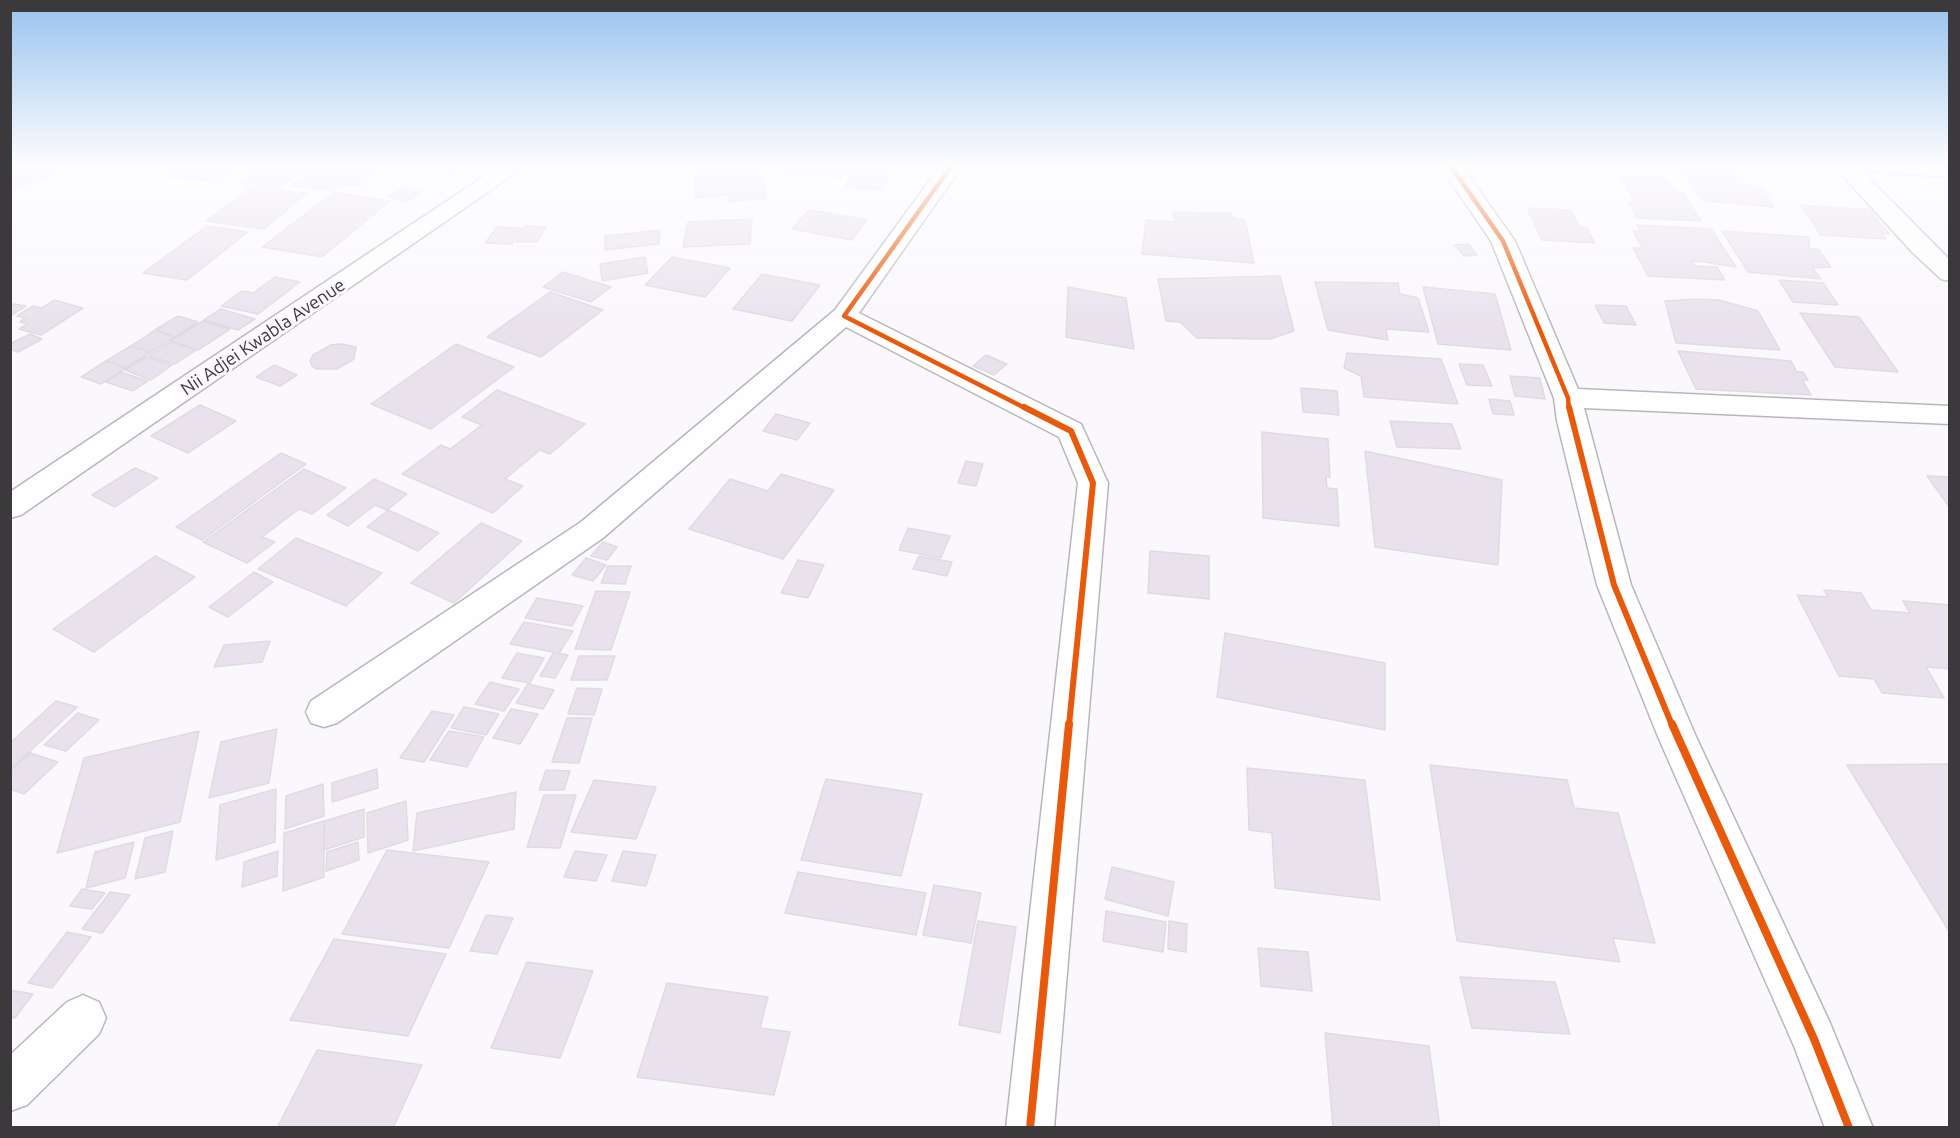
<!DOCTYPE html>
<html>
<head>
<meta charset="utf-8">
<style>
  body { margin:0 }
  #map { position:relative; width:1960px; height:1138px; overflow:hidden; background:#fbf8fd; font-family:Ubuntu,sans-serif }
  canvas { display:block }
  .frame { position:absolute; inset:0; border:12px solid #3c393d; pointer-events:none }
</style>
</head>
<body>
<div id="map">
<canvas width="1960" height="1138"></canvas>
<div class="frame"></div>
</div>
<script>
const context = document.querySelector('canvas').getContext('2d');
context.lineJoin = 'round';
function fillPath(path, color) {
  context.fillStyle = color;
  context.fill(path, 'evenodd');
}
function poly(rows) {
  const path = new Path2D();
  for (const r of rows) {
    path.moveTo(r[0], r[1]);
    for (let i = 2; i < r.length; i += 2) path.lineTo(r[i], r[i + 1]);
  }
  return path;
}
function stroke(path, color, width, dash) {
  context.strokeStyle = color;
  context.lineWidth = width;
  context.lineCap = dash ? 'butt' : 'round';
  context.setLineDash(dash || []);
  context.stroke(path);
}
function label(font, color, halo, rows, align = 'center') {
  context.font = font + ' Ubuntu,sans-serif';
  context.lineWidth = 6;
  context.setLineDash([]);
  context.textBaseline = 'middle';
  context.strokeStyle = halo;
  context.fillStyle = color;
  for (const [text, x, y, turn = 0] of rows) {
    context.save();
    context.translate(x, y);
    context.rotate((+turn || 0) * Math.PI / 180);
    context.textAlign = isNaN(turn) ? turn : align;
    if (halo) context.strokeText(text, 0, 0);
    context.fillText(text, 0, 0);
    context.restore();
  }
}
const building = poly([
  [28,165,63,165,69,169,10,191,10,171,28,165],
  [184,165,243,165,219,183,168,176,184,165],
  [263,165,309,165,279,188,238,183,263,165],
  [324,165,398,165,383,166,361,186,339,184,333,190,291,186,314,166,324,165],
  [449,165,459,165,467,167,456,174,441,171,449,165],
  [694,165,762,165,766,198,728,202,728,195,695,198,694,165],
  [785,165,848,165,842,177,781,173,785,165],
  [855,165,894,165,883,190,844,187,855,165],
  [1676,165,1734,167,1745,184,1761,187,1774,207,1704,201,1676,165],
  [1791,165,1826,165,1831,170,1794,168,1791,165],
  [1619,174,1666,176,1677,192,1682,192,1701,221,1637,218,1628,202,1635,202,1619,174],
  [252,187,307,193,264,229,206,221,252,187],
  [403,188,422,192,407,202,388,197,403,188],
  [334,192,390,201,322,257,262,247,334,192],
  [1801,205,1870,210,1889,234,1881,233,1886,239,1821,235,1801,205],
  [1527,208,1570,210,1580,227,1587,228,1595,243,1542,240,1527,208],
  [809,210,867,220,852,240,792,229,809,210],
  [1172,212,1231,213,1233,218,1245,220,1254,263,1142,254,1146,220,1175,222,1172,212],
  [752,219,750,244,683,247,688,222,752,219],
  [1637,225,1711,229,1736,267,1691,260,1695,266,1717,267,1725,280,1648,276,1633,248,1643,248,1635,235,1634,231,1641,232,1637,225],
  [207,226,248,232,187,280,143,273,207,226],
  [526,226,546,227,537,242,516,242,526,226],
  [497,227,522,228,512,244,485,243,497,227],
  [660,230,659,244,605,250,605,236,660,230],
  [1722,231,1809,237,1809,248,1819,250,1831,267,1812,268,1821,279,1748,272,1722,231],
  [1468,244,1477,255,1464,256,1455,245,1468,244],
  [645,257,648,273,602,281,600,264,645,257],
  [672,257,730,268,705,297,645,285,672,257],
  [563,272,611,287,591,302,543,287,563,272],
  [762,274,820,285,792,321,733,309,762,274],
  [1280,276,1294,331,1270,339,1197,338,1180,322,1166,321,1158,279,1280,276],
  [275,277,300,282,258,314,221,306,242,291,253,293,275,277],
  [1779,280,1823,283,1838,305,1793,302,1779,280],
  [1315,282,1398,283,1400,294,1418,298,1429,332,1386,329,1388,340,1328,330,1315,282],
  [1068,287,1126,298,1134,349,1066,337,1068,287],
  [1423,287,1495,294,1511,350,1438,344,1423,287],
  [550,292,603,310,541,357,487,337,550,292],
  [1696,299,1719,300,1758,311,1780,350,1676,343,1665,301,1696,299],
  [54,300,83,308,41,335,19,329,28,324,20,322,25,318,17,316,33,306,42,308,54,300],
  [15,304,26,306,10,316,10,306,15,304],
  [1595,305,1626,306,1636,325,1604,323,1595,305],
  [221,309,255,319,238,330,204,320,221,309],
  [1800,313,1859,317,1898,372,1835,367,1800,313],
  [178,316,198,322,175,337,155,330,178,316],
  [203,321,230,329,198,350,171,341,203,321],
  [155,330,175,337,151,352,131,346,155,330],
  [30,334,42,339,18,352,10,349,10,344,30,334],
  [171,342,196,350,175,364,149,356,171,342],
  [341,344,356,347,354,359,337,369,317,369,312,366,310,361,313,355,331,345,341,344],
  [456,344,514,367,431,429,371,404,456,344],
  [131,346,151,352,126,368,106,361,131,346],
  [1678,351,1791,361,1797,372,1803,372,1808,380,1802,380,1811,395,1696,389,1678,351],
  [1347,353,1441,359,1458,404,1364,397,1361,376,1344,368,1347,353],
  [986,355,1007,364,994,375,973,366,986,355],
  [146,357,172,365,151,380,125,370,146,357],
  [106,361,126,368,101,384,81,377,106,361],
  [1459,364,1483,365,1492,386,1467,385,1459,364],
  [274,365,297,375,280,386,256,377,274,365],
  [121,372,148,381,133,391,106,382,121,372],
  [1510,376,1540,378,1545,399,1515,396,1510,376],
  [1301,388,1337,391,1339,415,1303,412,1301,388],
  [497,390,585,424,550,454,540,450,505,479,523,486,493,513,402,474,441,445,450,449,482,425,462,417,497,390],
  [1489,399,1510,401,1514,415,1493,414,1489,399],
  [200,405,236,421,188,453,151,436,200,405],
  [776,414,810,423,797,440,763,431,776,414],
  [1390,421,1452,424,1461,449,1397,447,1390,421],
  [1262,432,1328,439,1330,477,1326,477,1327,488,1337,489,1339,526,1263,518,1262,432],
  [1365,451,1502,480,1498,565,1375,547,1365,451],
  [281,453,306,464,202,540,176,527,281,453],
  [966,461,983,464,976,486,958,483,966,461],
  [135,468,158,478,115,507,92,495,135,468],
  [304,469,346,488,312,514,299,509,262,537,275,542,247,563,203,542,304,469],
  [781,474,834,490,783,559,689,529,730,479,768,491,781,474],
  [1927,476,1950,477,1950,508,1927,476],
  [374,479,407,494,387,510,375,505,348,526,327,515,374,479],
  [388,510,439,533,418,551,367,527,388,510],
  [481,523,522,541,454,603,411,583,481,523],
  [908,528,950,536,941,558,899,550,908,528],
  [296,538,382,573,346,606,258,569,296,538],
  [603,542,617,547,607,560,591,556,603,542],
  [1150,551,1209,556,1209,599,1148,593,1150,551],
  [155,556,195,577,94,652,53,629,155,556],
  [919,556,952,562,947,576,913,569,919,556],
  [586,558,606,565,593,581,572,575,586,558],
  [798,560,824,565,808,598,781,593,798,560],
  [608,566,631,566,625,584,601,583,608,566],
  [254,572,273,582,228,617,209,607,254,572],
  [1824,590,1861,593,1871,610,1910,613,1903,601,1950,605,1950,669,1926,667,1944,698,1882,693,1874,679,1839,676,1797,595,1828,597,1824,590],
  [596,591,630,592,611,650,575,649,596,591],
  [537,598,583,606,572,626,525,618,537,598],
  [524,622,573,631,559,653,510,644,524,622],
  [1225,633,1385,663,1385,730,1217,697,1225,633],
  [270,641,262,662,214,667,224,645,270,641],
  [554,652,568,655,555,678,540,676,554,652],
  [517,653,544,658,530,683,502,678,517,653],
  [579,656,615,656,607,680,571,680,579,656],
  [490,682,519,689,504,711,475,704,490,682],
  [528,684,554,690,543,709,516,703,528,684],
  [577,688,602,689,594,715,568,714,577,688],
  [56,701,77,707,10,770,10,743,56,701],
  [464,707,499,714,486,735,451,728,464,707],
  [511,709,538,714,520,744,493,738,511,709],
  [432,711,454,715,424,762,400,758,432,711],
  [78,713,99,720,66,751,44,745,78,713],
  [567,718,592,718,579,763,552,762,567,718],
  [277,729,269,783,209,798,221,742,277,729],
  [199,731,180,822,57,853,84,758,199,731],
  [449,731,484,737,467,767,430,760,449,731],
  [30,753,58,762,24,794,10,789,10,771,30,753],
  [1950,764,1950,933,1847,765,1950,764],
  [1430,765,1567,780,1574,808,1618,813,1655,943,1613,938,1620,962,1457,941,1430,765],
  [1247,768,1365,780,1380,900,1275,888,1272,833,1249,830,1247,768],
  [377,769,378,788,332,802,332,783,377,769],
  [546,770,570,771,564,790,539,790,546,770],
  [826,779,922,794,901,876,801,860,826,779],
  [594,780,656,787,636,839,571,832,594,780],
  [323,784,324,816,285,829,286,796,323,784],
  [276,789,275,842,216,860,220,805,276,789],
  [516,792,514,829,413,851,417,813,516,792],
  [544,795,576,795,560,848,527,847,544,795],
  [406,801,408,840,368,853,367,813,406,801],
  [364,809,364,837,324,850,325,821,364,809],
  [324,821,324,877,283,891,284,833,324,821],
  [173,831,165,872,135,879,145,838,173,831],
  [134,842,125,878,86,888,95,852,134,842],
  [358,842,359,860,326,871,327,852,358,842],
  [387,850,489,862,449,948,342,934,387,850],
  [278,851,277,876,242,887,244,862,278,851],
  [575,851,607,855,596,881,564,877,575,851],
  [623,851,656,855,646,886,612,881,623,851],
  [1112,867,1174,882,1168,916,1105,899,1112,867],
  [798,872,926,893,916,935,785,913,798,872],
  [934,885,981,893,971,943,923,935,934,885],
  [82,889,105,893,92,909,70,906,82,889],
  [110,892,130,895,102,933,82,929,110,892],
  [1106,911,1166,922,1163,952,1103,941,1106,911],
  [486,915,513,918,497,954,470,951,486,915],
  [978,921,1016,927,1000,1033,959,1025,978,921],
  [1169,921,1187,924,1186,952,1168,949,1169,921],
  [67,932,91,937,52,988,28,983,67,932],
  [334,939,446,954,408,1036,290,1020,334,939],
  [1258,948,1308,952,1312,991,1261,986,1258,948],
  [527,962,593,971,560,1058,491,1048,527,962],
  [1460,977,1555,982,1570,1034,1472,1028,1460,977],
  [667,983,768,997,760,1028,790,1032,774,1095,637,1077,667,983],
  [10,990,33,994,15,1018,10,1017,10,990],
  [1325,1033,1429,1046,1440,1128,1333,1128,1325,1033],
  [317,1050,422,1065,393,1128,277,1128,317,1050]
]);
fillPath(building, '#e9e2ed');
stroke(building, '#dedcdf', 1.5);
const street = poly([
  [501,165,527,165,21,515,10,518,10,492,501,165],
  [941,165,963,165,859,313,1081,424,1108,483,1054,1128,1006,1128,1078,483,1059,437,846,327,603,538,337,723,324,727,311,723,306,712,311,701,581,522,835,310,941,165],
  [1439,165,1461,165,1515,241,1578,389,1950,406,1950,424,1584,408,1631,585,1697,739,1830,1023,1873,1128,1825,1128,1794,1046,1659,739,1597,585,1557,421,1554,398,1491,241,1439,165],
  [1833,165,1856,165,1950,260,1950,281,1941,279,1912,252,1833,165],
  [1866,165,1950,165,1950,177,1877,172,1869,170,1866,165],
  [83,995,99,1002,106,1018,99,1034,27,1105,10,1111,10,1055,67,1002,83,995]
]);
stroke(street, '#b8b6ba', 3);
fillPath(street, '#fefeff');
stroke(poly([
  [952,165,844,316,1027,409],
  [1450,165,1503,241,1568,398,1569,409]
]), '#e8590c', 4.5);
stroke(poly([
  [1024,407,1071,431,1093,483,1069,725],
  [1569,407,1614,585,1672,725]
]), '#e8590c', 6);
stroke(poly([
  [1672,724,1814,1039,1849,1128],
  [1030,1128,1069,724]
]), '#e8590c', 8);
const sky = context.createLinearGradient(0, 0, 0, 324);
sky.addColorStop(0, '#98c3ee');
sky.addColorStop(0.51, '#fdfcfe');
sky.addColorStop(1, '#fdfcfe00');
context.fillStyle = sky;
context.fillRect(0, 0, 1960, 324);
label('18px', '#3c393d', '#fcf7fe', [
  ["Nii Adjei Kwabla Avenue",263,337,-34]
]);
</script>
</body>
</html>
